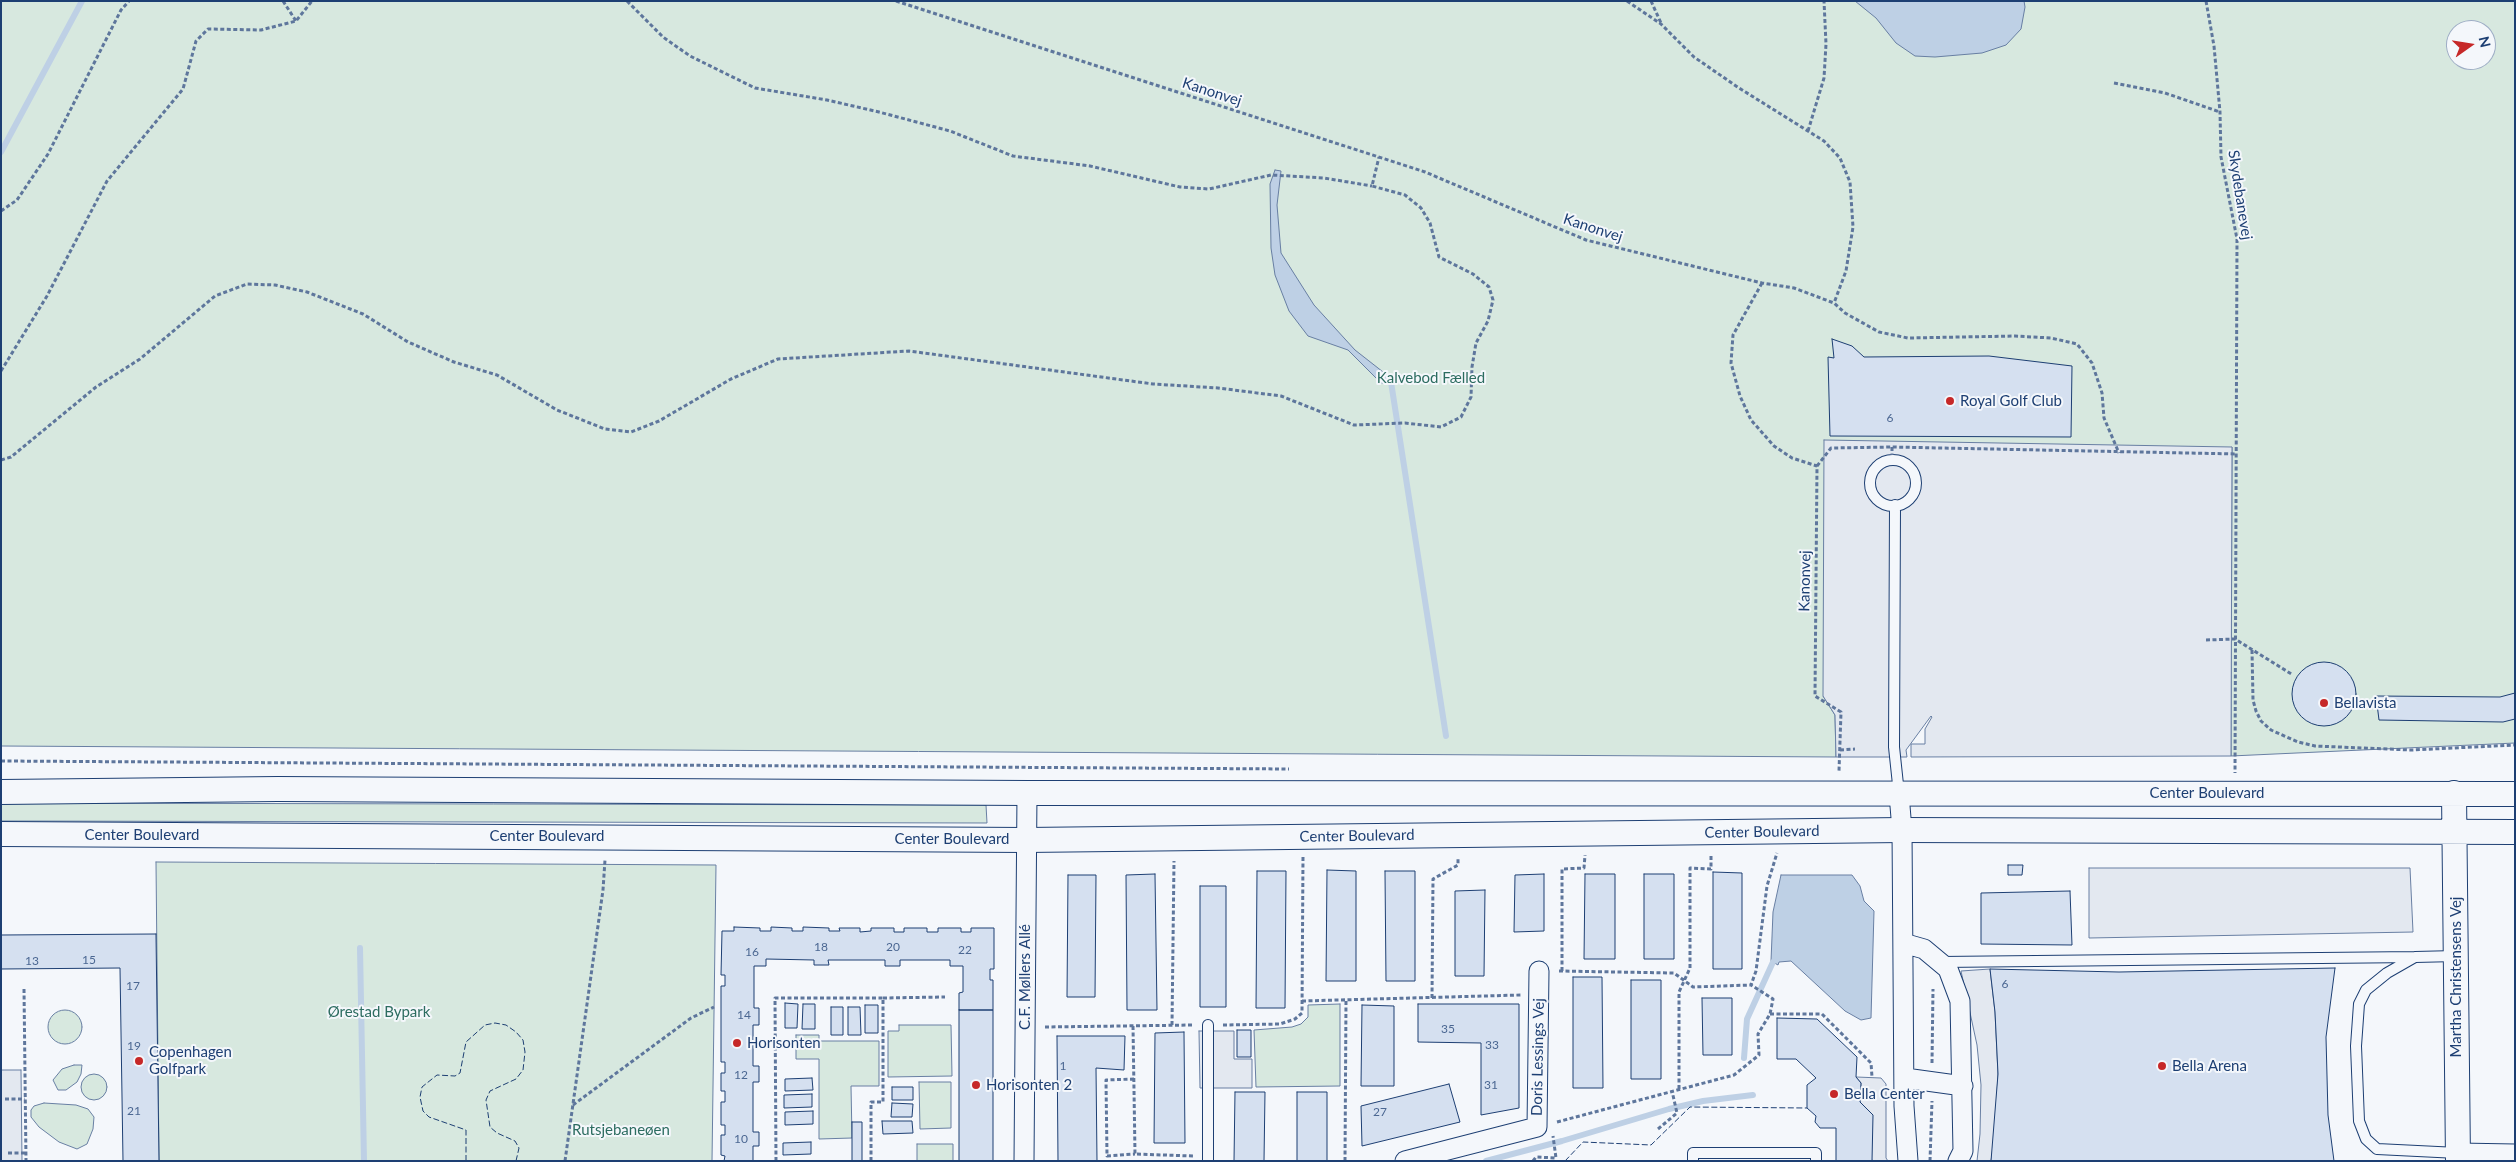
<!DOCTYPE html>
<html>
<head>
<meta charset="utf-8">
<style>
  body { margin:0 }
  #map { position:relative; width:2516px; height:1162px; overflow:hidden; background:#f4f7fb; font-family:Lato,sans-serif }
  canvas { display:block }
  .frame { position:absolute; inset:0; border:2px solid #1d3f73; pointer-events:none }
  .north { position:absolute; left:2446px; top:20px; width:50px; height:50px; box-sizing:border-box; background:#f4f7fb; border:1px solid #9eadc5; border-radius:50%; rotate:77deg; font-size:14px; font-weight:700; line-height:20px; text-align:center; color:#1d3f73 }
  .north::after { content:''; display:block; margin:auto; width:18px; height:22px; background:#c62828; clip-path:polygon(50% 0,100% 100%,50% 72%,0 100%) }
</style>
</head>
<body>
<div id="map">
<canvas width="2516" height="1162"></canvas>
<div class="frame"></div>
<div class="north">N</div>
</div>
<script>
const context = document.querySelector('canvas').getContext('2d');
context.lineJoin = 'round';
function fillPath(path, color) {
  context.fillStyle = color;
  context.fill(path, 'evenodd');
}
function poly(rows) {
  const path = new Path2D();
  for (const r of rows) {
    if (r.length === 3) {
      path.moveTo(r[0] + r[2], r[1]);
      path.arc(r[0], r[1], r[2], 0, 2 * Math.PI);
      continue;
    }
    path.moveTo(r[0], r[1]);
    for (let i = 2; i < r.length; i += 2) path.lineTo(r[i], r[i + 1]);
  }
  return path;
}
function stroke(path, color, width, dash) {
  context.strokeStyle = color;
  context.lineWidth = width;
  context.lineCap = dash ? 'butt' : 'round';
  context.setLineDash(dash || []);
  context.stroke(path);
}
function label(font, color, halo, rows, align = 'center') {
  context.font = font + ' Lato,sans-serif';
  context.lineWidth = 4;
  context.setLineDash([]);
  context.textBaseline = 'middle';
  context.strokeStyle = halo;
  context.fillStyle = color;
  for (const [text, x, y, turn = 0] of rows) {
    context.save();
    context.translate(x, y);
    context.rotate((+turn || 0) * Math.PI / 180);
    context.textAlign = isNaN(turn) ? turn : align;
    if (halo) context.strokeText(text, 0, 0);
    context.fillText(text, 0, 0);
    context.restore();
  }
}
const green = poly([
  [1,1,2515,1,2515,743,2231,756,2232,447,1823,696,1835,715,1836,757,1,746,1,1],
  [2456,30,2486,30,2486,60,2456,60,2456,30],
  [1,803,986,805,987,823,1,821,1,803],
  [156,862,716,865,712,1161,159,1161,156,862],
  [1340,1004,1340,1086,1256,1087,1254,1030,1292,1027,1301,1024,1308,1017,1308,1005,1340,1004],
  [65,1027,17],
  [899,1025,951,1025,952,1076,888,1077,888,1031,899,1031,899,1025],
  [796,1035,819,1035,819,1041,879,1041,879,1086,851,1086,852,1138,819,1139,819,1059,796,1059,796,1035],
  [74,1065,82,1065,81,1074,77,1082,66,1090,58,1090,53,1080,62,1069,74,1065],
  [94,1087,13],
  [919,1082,951,1082,951,1128,920,1129,919,1082],
  [44,1103,76,1105,88,1109,94,1117,93,1129,87,1144,77,1149,59,1142,39,1127,31,1117,31,1110,34,1106,44,1103],
  [917,1144,953,1144,953,1161,917,1161,917,1144]
]);
fillPath(green, '#d7e8df');
stroke(green, '#687fa3', 1);
const parking = poly([
  [1824,440,2232,447,2231,756,1911,757,1911,744,1925,744,1925,729,1932,717,1931,716,1906,750,1907,757,1836,757,1835,715,1823,696,1824,440],
  [2089,868,2410,868,2413,932,2089,938,2089,868],
  [1990,969,1995,1012,1998,1074,1995,1134,1991,1161,1977,1161,1980,1134,1981,1085,1977,1045,1961,971,1990,969],
  [1199,1031,1234,1031,1234,1059,1252,1059,1252,1088,1200,1088,1199,1031],
  [21,1070,22,1161,1,1161,1,1070,21,1070],
  [1856,1077,1881,1078,1886,1084,1886,1158,1888,1161,1872,1161,1860,1102,1861,1083,1856,1077]
]);
fillPath(parking, '#e3e8f0');
stroke(parking, '#687fa3', 1);
const water = poly([
  [1855,1,2024,1,2025,7,2021,29,2006,45,1982,53,1935,57,1915,56,1896,43,1876,18,1855,1],
  [1275,170,1281,171,1277,205,1281,253,1314,305,1355,350,1392,379,1391,382,1381,383,1348,350,1308,336,1289,311,1275,275,1271,248,1270,184,1275,170],
  [1781,875,1852,875,1860,886,1864,901,1874,911,1871,1018,1861,1020,1845,1011,1791,961,1779,962,1778,965,1771,961,1773,912,1781,875]
]);
fillPath(water, '#bed0e5');
stroke(water, '#687fa3', 1);
stroke(poly([
  [1,152,82,1],
  [1391,382,1446,736],
  [360,948,364,1161],
  [1744,1058,1747,1019,1773,962],
  [1486,1161,1562,1141,1669,1109,1703,1101,1753,1095]
]), '#bed0e5', 6);
const building = poly([
  [1832,339,1852,346,1864,357,1989,356,2072,366,2071,437,1830,436,1828,357,1834,358,1832,339],
  [2324,694,32],
  [2515,693,2515,719,2503,722,2379,720,2376,696,2500,697,2515,693],
  [2008,865,2023,865,2022,875,2008,875,2008,865],
  [1327,870,1356,871,1356,981,1326,981,1327,870],
  [1257,871,1286,871,1285,1008,1256,1008,1257,871],
  [1385,871,1415,871,1415,981,1386,981,1385,871],
  [1713,872,1742,873,1742,969,1713,969,1713,872],
  [1155,874,1157,1010,1127,1010,1126,875,1155,874],
  [1544,874,1544,931,1514,932,1515,875,1544,874],
  [1585,874,1615,874,1615,959,1584,959,1585,874],
  [1644,874,1674,874,1674,959,1644,959,1644,874],
  [1068,875,1096,875,1095,997,1067,997,1068,875],
  [1200,886,1226,886,1226,1007,1200,1007,1200,886],
  [1485,890,1484,976,1455,976,1455,891,1485,890],
  [2070,891,2072,945,1981,944,1981,893,2070,891],
  [734,927,760,928,760,931,771,931,771,927,792,928,792,931,803,931,803,927,829,928,829,931,840,931,839,928,860,928,860,932,871,931,871,928,894,928,894,932,904,932,904,928,927,928,927,932,938,932,938,928,961,928,961,932,971,932,971,928,994,928,994,969,990,969,990,980,993,980,993,1010,959,1010,959,993,963,992,963,966,950,966,950,960,900,960,900,966,885,966,885,960,828,960,829,965,814,965,814,960,766,959,766,966,754,966,754,1008,759,1008,759,1025,753,1025,753,1066,759,1066,759,1082,753,1082,753,1132,759,1132,759,1146,753,1146,753,1161,724,1161,725,1156,721,1155,721,1135,725,1135,725,1125,721,1125,721,1102,725,1102,725,1091,721,1091,721,1073,725,1073,725,1062,721,1062,721,986,725,986,725,975,721,975,722,931,734,931,734,927],
  [156,934,159,1161,123,1161,120,968,1,969,1,935,156,934],
  [2335,968,2326,1037,2328,1115,2334,1161,1991,1161,1998,1074,1995,1012,1990,969,2119,972,2335,968],
  [1573,977,1602,977,1603,1088,1573,1088,1573,977],
  [1631,980,1661,980,1661,1079,1631,1079,1631,980],
  [1702,998,1732,998,1732,1055,1703,1055,1702,998],
  [785,1003,798,1004,797,1028,785,1028,785,1003],
  [803,1004,815,1004,815,1029,802,1029,803,1004],
  [1418,1004,1519,1004,1519,1108,1481,1115,1481,1043,1418,1042,1418,1004],
  [865,1005,878,1005,878,1033,865,1033,865,1005],
  [1362,1005,1394,1006,1394,1086,1361,1086,1362,1005],
  [831,1007,843,1007,843,1035,831,1035,831,1007],
  [848,1007,860,1007,861,1035,848,1035,848,1007],
  [959,1010,993,1010,993,1161,959,1161,959,1010],
  [1777,1018,1817,1019,1857,1057,1856,1077,1861,1083,1860,1102,1873,1115,1872,1161,1836,1161,1836,1128,1820,1128,1815,1122,1816,1116,1807,1108,1807,1085,1816,1078,1796,1059,1777,1059,1777,1018],
  [1237,1030,1251,1030,1251,1057,1237,1057,1237,1030],
  [1184,1032,1185,1143,1154,1143,1155,1033,1184,1032],
  [1057,1036,1125,1036,1124,1070,1096,1068,1097,1161,1058,1161,1057,1036],
  [812,1078,813,1090,785,1091,785,1079,812,1078],
  [1449,1084,1460,1122,1362,1146,1361,1106,1449,1084],
  [892,1087,913,1087,913,1100,892,1100,892,1087],
  [1235,1092,1265,1092,1264,1161,1234,1161,1235,1092],
  [1297,1092,1327,1092,1327,1161,1297,1161,1297,1092],
  [812,1094,812,1107,784,1108,784,1095,812,1094],
  [892,1103,913,1104,912,1117,891,1117,892,1103],
  [813,1111,813,1124,785,1125,785,1112,813,1111],
  [882,1121,912,1121,913,1133,883,1134,882,1121],
  [852,1122,862,1122,862,1161,852,1161,852,1122],
  [811,1142,811,1154,783,1155,783,1143,811,1142]
]);
fillPath(building, '#d5e0f0');
stroke(building, '#1d3f73', 1);
const service = poly([
  [1893,483,23],
  [1895,505,1894,747,1899,794],
  [2456,956,2415,957,2387,973,2366,990,2359,1004,2356,1046,2359,1121,2366,1139,2377,1149,2458,1153],
  [1941,962,2415,957],
  [1208,1025,1208,1161],
  [1693,1161,1693,1153,1816,1153,1816,1161]
]);
const minor = poly([
  [1899,794,1902,830,1904,1106,1908,1161],
  [1903,943,1924,949,1948,969,1960,1001,1963,1151,1958,1161],
  [1905,1078,1963,1086],
  [2458,1153,2515,1154],
  [1024,1161,1027,793],
  [1405,1161,1537,1127,1539,971]
]);
const tertiary = poly([
  [1,792,278,789,1027,793,2515,794],
  [2454,793,2458,1161],
  [1,834,1026,840,1902,830,2515,832]
]);
stroke(service, '#1d3f73', 12);
stroke(minor, '#1d3f73', 21);
stroke(tertiary, '#1d3f73', 26);
stroke(poly([
  [283,1,296,21],
  [627,1,663,37,690,56,755,88,827,100,879,112,950,131,1013,156,1090,166,1180,187,1209,189,1271,175,1324,178,1372,186],
  [896,1,1425,172,1586,240,1762,283,1794,288,1834,303,1845,313,1879,332,1908,338,2015,336,2051,338,2077,344,2092,363,2102,393,2104,418,2119,453],
  [1627,1,1661,24,1694,57,1739,88,1824,141,1840,158,1850,182,1853,227,1846,271,1834,303],
  [1651,1,1661,23],
  [2206,1,2214,46,2220,112,2221,157,2237,239,2235,773],
  [2114,83,2165,93,2220,112],
  [1808,131,1824,78,1826,44,1824,1],
  [1,211,17,200,48,154,121,10,129,1],
  [1762,283,1733,335,1731,363,1740,396,1751,420,1774,446,1792,458,1817,466,1815,696,1841,712,1839,771],
  [1,371,47,296,107,181,183,89,196,41,208,29,261,30,296,21,312,1],
  [1892,447,1892,460],
  [1,460,11,457,96,387,140,359,215,296,247,284,275,285,307,292,363,314,408,342,454,362,497,375,557,410,605,429,631,432,659,421,731,379,778,359,909,351,1153,384,1218,388,1281,396,1354,425,1405,423,1441,427,1461,417,1471,397,1472,367,1476,343,1488,321,1493,300,1489,287,1473,274,1439,257,1430,223,1421,208,1405,195,1372,186,1379,157],
  [1817,466,1831,448,1892,447,2237,454],
  [2206,640,2235,639,2293,675],
  [2252,650,2253,700,2256,711,2261,721,2271,730,2298,742,2315,746,2411,750,2515,745],
  [1840,750,1855,749],
  [1,761,1289,769],
  [1559,971,1674,973,1693,987,1751,985],
  [1562,971,1562,869,1584,868,1585,855],
  [24,989,26,1161],
  [883,998,945,997],
  [1432,998,1433,879,1458,865,1458,858],
  [1302,1001,1521,995],
  [1770,1014,1822,1014,1871,1063,1872,1077],
  [1172,1025,1174,861],
  [1223,1025,1280,1024,1295,1019,1302,1013,1303,857],
  [1133,1026,1135,1154,1193,1156],
  [1045,1027,1194,1025],
  [1932,1063,1933,989],
  [1134,1079,1106,1080,1107,1156,1135,1154],
  [1679,1089,1679,992,1690,968,1690,868,1711,869,1711,854],
  [5,1099,25,1099],
  [573,1105,691,1018,714,1007],
  [1557,1122,1734,1075,1759,1055,1758,1034,1770,1014,1773,999,1751,985,1756,971,1767,886,1777,853],
  [1658,1129,1677,1113,1672,1091],
  [8,1153,26,1153],
  [565,1161,603,890,605,860],
  [776,1161,775,998,883,998,883,1102,871,1102,871,1161],
  [1345,1161,1346,1000],
  [1533,1161,1536,1157,1556,1158,1553,1136],
  [1930,1161,1932,1101]
]), '#5e769c', 3, [4, 2.5]);
stroke(service, '#f4f7fb', 10);
stroke(minor, '#f4f7fb', 19);
stroke(tertiary, '#f4f7fb', 24);
stroke(poly([
  [466,1161,466,1130,429,1117,423,1111,420,1097,422,1087,437,1075,455,1076,460,1073,466,1042,485,1025,495,1023,506,1025,516,1032,523,1040,525,1052,523,1070,516,1079,490,1091,486,1100,490,1127,497,1133,515,1141,519,1148,516,1161],
  [1565,1161,1583,1142,1651,1145,1690,1107,1807,1108]
]), '#1d3f73', 1, [6, 2.5]);
for (const [x, y, r, color] of [
  [1950,401,5,"#c62828"],
  [2324,703,5,"#c62828"],
  [737,1043,5,"#c62828"],
  [139,1061,5,"#c62828"],
  [2162,1066,5,"#c62828"],
  [976,1085,5,"#c62828"],
  [1834,1094,5,"#c62828"]
]) {
  const dot = new Path2D();
  dot.arc(x, y, r, 0, 2 * Math.PI);
  context.fillStyle = color;
  context.fill(dot);
  stroke(dot, '#f4f7fb', 2);
}
label('12px', '#4b6792', null, [
  ["6",1890,418],
  ["18",821,947],
  ["20",893,947],
  ["22",965,950],
  ["16",752,952],
  ["15",89,960],
  ["13",32,961],
  ["6",2005,984],
  ["17",133,986],
  ["14",744,1015],
  ["35",1448,1029],
  ["33",1492,1045],
  ["19",134,1046],
  ["1",1063,1066],
  ["12",741,1075],
  ["31",1491,1085],
  ["21",134,1111],
  ["27",1380,1112],
  ["10",741,1139]
]);
label('15px', '#1d3f73', '#f4f7fb', [
  ["Kanonvej",1212,92,18],
  ["Skydebanevej",2240,195,81],
  ["Kanonvej",1593,228,18],
  ["Kanonvej",1805,581,-89],
  ["Center Boulevard",2207,793],
  ["Center Boulevard",1762,832,-1],
  ["Center Boulevard",142,835],
  ["Center Boulevard",547,836],
  ["Center Boulevard",1357,836,-1],
  ["Center Boulevard",952,839],
  ["C.F. Møllers Allé",1025,977,-90],
  ["Martha Christensens Vej",2456,977,-90],
  ["Doris Lessings Vej",1538,1057,-89]
]);
label('15px', '#2c6c60', '#f4f7fb', [
  ["Kalvebod Fælled",1431,378],
  ["Ørestad Bypark",379,1012],
  ["Rutsjebaneøen",621,1130]
]);
label('15px', '#1d3f73', '#f4f7fb', [
  ["Royal Golf Club",1960,401],
  ["Bellavista",2334,703],
  ["Horisonten",747,1043],
  ["Copenhagen",149,1052],
  ["Golfpark",149,1069],
  ["Bella Arena",2172,1066],
  ["Horisonten 2",986,1085],
  ["Bella Center",1844,1094]
], 'left');
</script>
</body>
</html>
